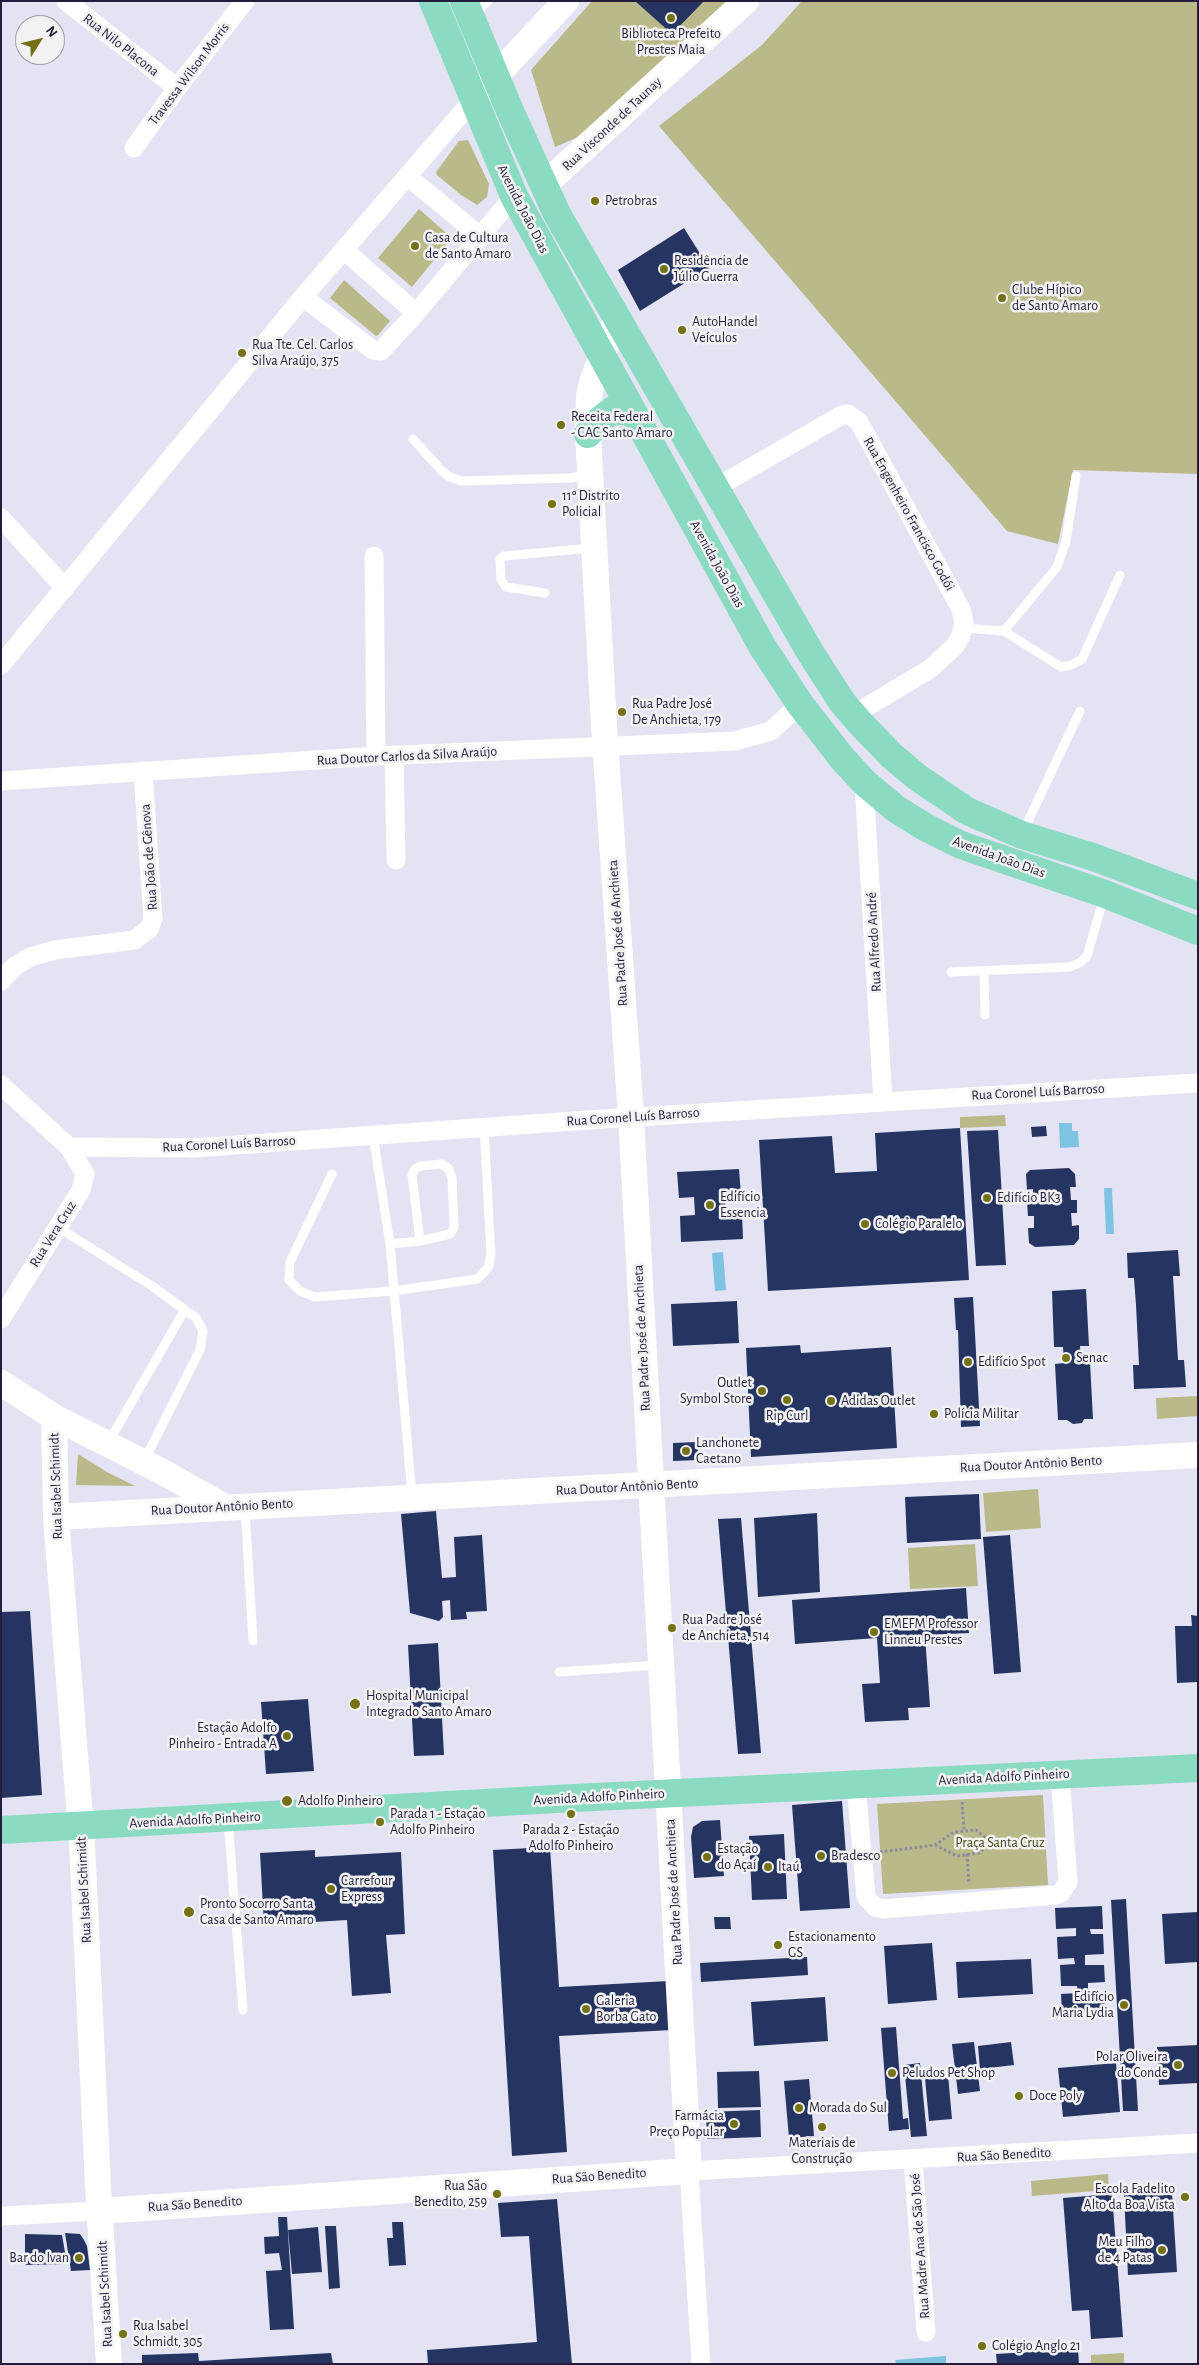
<!DOCTYPE html>
<html>
<head>
<meta charset="utf-8">
<style>
  body { margin:0 }
  #map { position:relative; width:1199px; height:2365px; overflow:hidden; background:#e4e3f3; font-family:"Alegreya Sans",sans-serif }
  canvas { display:block }
  .frame { position:absolute; inset:0; border:2px solid #221d3b; pointer-events:none }
  .north { position:absolute; left:15px; top:15px; width:50px; height:50px; box-sizing:border-box; background:#f2f2f2; border:1px solid #9f9da9; border-radius:50%; rotate:54deg; font-size:14px; font-weight:700; line-height:20px; text-align:center; color:#221d3b }
  .north::after { content:''; display:block; margin:auto; width:18px; height:22px; background:#747216; clip-path:polygon(50% 0,100% 100%,50% 72%,0 100%) }
</style>
</head>
<body>
<div id="map">
<canvas width="1199" height="2365"></canvas>
<div class="frame"></div>
<div class="north">N</div>
</div>
<script>
const context = document.querySelector('canvas').getContext('2d');
context.lineJoin = 'round';
function fillPath(path, color) {
  context.fillStyle = color;
  context.fill(path, 'evenodd');
}
function poly(rows) {
  const path = new Path2D();
  for (const r of rows) {
    path.moveTo(r[0], r[1]);
    for (let i = 2; i < r.length; i += 2) path.lineTo(r[i], r[i + 1]);
  }
  return path;
}
function stroke(path, color, width, dash) {
  context.strokeStyle = color;
  context.lineWidth = width;
  context.lineCap = dash ? 'butt' : 'round';
  context.setLineDash(dash || []);
  context.stroke(path);
}
function label(font, color, halo, rows, align = 'center') {
  context.font = font + ' "Alegreya Sans",sans-serif';
  context.lineWidth = 5;
  context.setLineDash([]);
  context.textBaseline = 'middle';
  context.strokeStyle = halo;
  context.fillStyle = color;
  for (const [text, x, y, turn = 0] of rows) {
    context.save();
    context.translate(x, y);
    context.rotate((+turn || 0) * Math.PI / 180);
    context.textAlign = isNaN(turn) ? turn : align;
    if (halo) context.strokeText(text, 0, 0);
    context.fillText(text, 0, 0);
    context.restore();
  }
}
fillPath(poly([
  [592,1,738,1,694,43,576,138,555,147,531,70],
  [802,1,1198,1,1198,474,1073,470,1058,544,1007,531,659,126,762,45],
  [468,140,489,184,487,197,477,205,461,195,437,175,436,172,459,141],
  [419,209,452,238,412,287,378,258],
  [344,280,390,321,378,335,376,336,330,298],
  [1005,1115,1006,1126,960,1128,960,1117],
  [1198,1396,1198,1416,1157,1419,1156,1398],
  [78,1454,107,1472,135,1486,76,1485],
  [1038,1489,1041,1528,986,1532,983,1493],
  [975,1544,978,1586,910,1589,908,1548],
  [1043,1795,1048,1885,883,1894,877,1804],
  [1108,2174,1109,2190,1032,2196,1031,2181],
  [1124,2353,1124,2364,1091,2364,1091,2355]
]), '#b9b989');
fillPath(poly([
  [1059,1123,1072,1123,1072,1131,1078,1131,1079,1147,1060,1148],
  [1104,1188,1112,1188,1114,1234,1106,1234],
  [723,1252,726,1290,715,1291,712,1253],
  [946,2356,946,2364,896,2364,895,2360]
]), '#7ec3e2');
fillPath(poly([
  [635,1,704,1,672,34],
  [684,228,709,268,640,311,618,270],
  [1046,1126,1047,1136,1032,1137,1031,1127],
  [960,1128,969,1280,768,1291,759,1140,832,1136,835,1173,877,1171,875,1133],
  [998,1130,1006,1265,976,1266,967,1131],
  [1069,1168,1075,1174,1076,1187,1070,1187,1071,1200,1077,1200,1077,1213,1071,1213,1072,1226,1079,1225,1079,1239,1074,1245,1035,1247,1029,1243,1028,1228,1034,1228,1034,1216,1028,1216,1027,1202,1033,1201,1033,1189,1027,1190,1026,1174,1030,1170],
  [739,1169,741,1195,725,1196,726,1213,742,1213,743,1239,681,1242,680,1216,695,1215,694,1197,679,1198,677,1172],
  [1178,1250,1180,1276,1173,1276,1178,1360,1184,1360,1186,1387,1134,1389,1133,1365,1139,1365,1136,1305,1134,1278,1128,1278,1127,1253],
  [1086,1289,1089,1346,1080,1346,1081,1363,1090,1362,1093,1419,1084,1419,1082,1423,1073,1424,1067,1420,1058,1420,1055,1364,1064,1363,1063,1347,1054,1347,1052,1291],
  [973,1297,980,1426,961,1427,958,1330,956,1330,954,1298],
  [737,1301,739,1343,673,1346,671,1304],
  [800,1345,801,1353,891,1347,897,1448,751,1457,746,1348],
  [697,1442,699,1460,673,1461,673,1443],
  [979,1494,981,1539,907,1543,905,1497],
  [436,1511,442,1578,456,1577,454,1537,482,1535,487,1611,466,1612,467,1619,451,1620,450,1600,442,1601,443,1617,439,1621,410,1613,401,1514],
  [817,1513,820,1592,758,1597,754,1518],
  [741,1518,761,1753,738,1754,718,1519],
  [1010,1535,1021,1672,994,1674,983,1537],
  [966,1588,969,1633,925,1635,930,1707,908,1708,909,1720,865,1722,862,1684,880,1683,877,1638,795,1644,792,1600],
  [30,1611,42,1795,1,1798,1,1612],
  [1191,1615,1198,1616,1198,1682,1177,1683,1175,1626,1192,1626],
  [438,1643,444,1755,414,1756,408,1645],
  [308,1699,314,1771,266,1774,261,1702],
  [842,1801,850,1908,800,1911,792,1805],
  [720,1820,724,1876,694,1878,691,1837,693,1827,702,1821],
  [784,1834,787,1899,752,1900,749,1836],
  [550,1847,559,1987,669,1981,672,2030,559,2036,567,2152,512,2156,493,1850],
  [315,1850,315,1857,401,1852,405,1934,386,1935,391,1993,352,1996,347,1920,264,1925,260,1853],
  [1126,1899,1138,2111,1123,2111,1111,1900],
  [1102,1906,1103,1929,1090,1929,1091,1934,1103,1934,1104,1954,1085,1955,1085,1965,1104,1965,1105,1982,1088,1983,1088,1994,1104,1994,1105,2012,1062,2013,1061,1994,1078,1993,1077,1986,1061,1986,1060,1965,1075,1964,1074,1958,1058,1959,1057,1937,1076,1936,1076,1928,1056,1929,1055,1908],
  [1198,1912,1198,1962,1165,1964,1162,1914],
  [714,1917,730,1917,731,1929,715,1929],
  [932,1943,937,2000,888,2004,884,1946],
  [807,1957,808,1975,701,1982,700,1963],
  [1031,1959,1033,1994,958,1998,956,1962],
  [825,1997,828,2041,754,2046,751,2002],
  [896,2027,903,2119,908,2118,909,2129,889,2131,881,2028],
  [974,2042,980,2091,958,2094,952,2044],
  [1011,2042,1014,2065,980,2069,978,2046],
  [1198,2045,1198,2083,1159,2085,1157,2047],
  [920,2063,927,2136,911,2137,904,2065],
  [1116,2063,1120,2112,1063,2117,1058,2068],
  [759,2071,761,2107,718,2108,717,2072],
  [948,2075,952,2119,929,2121,925,2078],
  [809,2079,814,2136,789,2138,784,2081],
  [760,2110,761,2137,707,2139,706,2112],
  [1172,2192,1177,2272,1128,2275,1124,2195],
  [1112,2194,1123,2337,1091,2339,1089,2310,1072,2311,1063,2198],
  [557,2199,572,2364,428,2364,427,2350,537,2342,529,2236,501,2237,498,2203],
  [278,2217,287,2217,294,2329,270,2330,266,2271,282,2270,279,2253,265,2254,264,2237,279,2236],
  [392,2222,403,2222,406,2265,389,2266,387,2238,393,2238],
  [325,2226,336,2226,340,2288,329,2289],
  [318,2227,322,2272,292,2274,288,2230],
  [65,2233,80,2234,84,2240,87,2246,90,2270,71,2271],
  [25,2234,62,2235,67,2264,25,2265],
  [1078,2349,1079,2364,997,2364,996,2354],
  [198,2353,199,2361,331,2353,333,2364,142,2364,142,2355]
]), '#253461');
stroke(poly([
  [962,1802,964,1831],
  [935,1845,957,1856,979,1853,991,1842],
  [880,1852,935,1845,954,1832,976,1830,991,1842,1046,1840],
  [967,1854,969,1884]
]), '#8d8aa0', 3, [2.5, 2.5]);
stroke(poly([
  [474,14,488,1],
  [413,439,441,470,448,476,461,481,571,478,588,474],
  [545,593,506,587,501,580,500,559,504,556,592,548],
  [963,628,1004,631,1061,667,1071,665,1082,659,1120,575],
  [1004,631,1057,567,1066,541,1076,476],
  [1023,832,1080,711],
  [984,971,985,1015],
  [951,972,1070,967,1081,962,1087,956,1104,897],
  [373,1135,390,1244,412,1495],
  [332,1174,290,1262,289,1280,300,1291,315,1297,393,1291,477,1279,488,1268,491,1255,484,1127],
  [57,1227,152,1286,196,1318,203,1331,200,1350,144,1461],
  [390,1244,420,1241,450,1234,454,1228,452,1177,448,1168,442,1164,420,1166,415,1169,412,1175,420,1241],
  [108,1443,184,1311],
  [245,1509,253,1641],
  [559,1672,659,1665],
  [228,1821,243,2010]
]), '#fff', 9);
stroke(poly([
  [66,1,177,88],
  [134,148,177,88,245,1],
  [407,176,480,236],
  [344,250,416,313],
  [303,297,373,350,381,351,416,313,514,196],
  [715,488,842,415,848,414,859,422,961,609,964,622,961,635,955,646,930,669,853,715],
  [1,518,65,588],
  [374,556,376,756],
  [1,665,303,297,473,100],
  [394,755,396,860],
  [1,781,376,756,735,741,771,731,800,704],
  [864,782,883,1101],
  [1,981,14,967,30,957,55,950,134,940,149,929,153,919,143,771],
  [1,1085,69,1147,85,1174,81,1190,1,1319],
  [69,1147,194,1148,603,1119,1198,1083],
  [856,1785,866,1897,875,1907,883,1909,1056,1895,1061,1893,1068,1882,1060,1775],
  [913,2160,926,2332],
  [1,2216,100,2211],
  [701,2364,689,2171,1198,2143]
]), '#fff', 19);
stroke(poly([
  [481,92,566,1],
  [543,186,746,1],
  [1,1383,54,1417,161,1471,225,1507],
  [54,1417,56,1517,82,1843,98,2186,109,2364],
  [56,1517,1198,1455],
  [100,2211,689,2171,631,1117,604,726,588,434,589,396,592,382,617,317]
]), '#fff', 26);
stroke(poly([
  [433,1,514,196,762,646,800,704,842,758,864,782,896,809,925,827,961,845,1105,894,1198,931],
  [464,1,510,111,557,214,810,652,842,702,860,723,892,756,917,777,967,811,1022,835,1093,857,1198,896],
  [588,434,600,420,613,410,632,412],
  [1,1830,574,1798,1198,1768]
]), '#8adbc2', 28);
for (const [x, y, r, color] of [
  [671,18,5,"#747216"],
  [595,201,5,"#747216"],
  [415,246,5,"#747216"],
  [664,269,5,"#747216"],
  [1002,298,5,"#747216"],
  [682,330,5,"#747216"],
  [242,353,5,"#747216"],
  [561,425,5,"#747216"],
  [552,504,5,"#747216"],
  [622,712,5,"#747216"],
  [987,1198,5,"#747216"],
  [710,1205,5,"#747216"],
  [865,1224,5,"#747216"],
  [1066,1358,5,"#747216"],
  [968,1362,5,"#747216"],
  [762,1391,5,"#747216"],
  [787,1400,5,"#747216"],
  [831,1401,5,"#747216"],
  [934,1414,5,"#747216"],
  [686,1451,5,"#747216"],
  [672,1628,5,"#747216"],
  [874,1632,5,"#747216"],
  [355,1704,6,"#747216"],
  [287,1736,5,"#747216"],
  [287,1801,6,"#747216"],
  [571,1814,5,"#747216"],
  [380,1822,5,"#747216"],
  [821,1856,5,"#747216"],
  [707,1857,5,"#747216"],
  [768,1867,5,"#747216"],
  [331,1889,5,"#747216"],
  [189,1912,6,"#747216"],
  [778,1945,5,"#747216"],
  [1124,2005,5,"#747216"],
  [586,2009,5,"#747216"],
  [1178,2065,5,"#747216"],
  [892,2073,5,"#747216"],
  [1019,2096,5,"#747216"],
  [799,2108,5,"#747216"],
  [734,2124,5,"#747216"],
  [822,2127,5,"#747216"],
  [497,2194,5,"#747216"],
  [1185,2197,5,"#747216"],
  [1162,2250,5,"#747216"],
  [79,2258,5,"#747216"],
  [123,2334,5,"#747216"],
  [982,2346,5,"#747216"]
]) {
  const dot = new Path2D();
  dot.arc(x, y, r, 0, 2 * Math.PI);
  context.fillStyle = color;
  context.fill(dot);
  stroke(dot, '#f2f2f2', 2);
}
label('14px', '#221d3b', '#f2f2f2', [
  ["Biblioteca Prefeito",671,34,"center"],
  ["Prestes Maia",671,50,"center"],
  ["Petrobras",605,201],
  ["Casa de Cultura",425,238],
  ["de Santo Amaro",425,254],
  ["Residência de",674,261],
  ["Júlio Guerra",674,277],
  ["Clube Hípico",1012,290],
  ["de Santo Amaro",1012,306],
  ["AutoHandel",692,322],
  ["Veículos",692,338],
  ["Rua Tte. Cel. Carlos",252,345],
  ["Silva Araújo, 375",252,361],
  ["Receita Federal",571,417],
  ["- CAC Santo Amaro",571,433],
  ["11º Distrito",562,496],
  ["Policial",562,512],
  ["Rua Padre José",632,704],
  ["De Anchieta, 179",632,720],
  ["Edifício",720,1197],
  ["Essencia",720,1213],
  ["Edifício BK3",997,1198],
  ["Colégio Paralelo",875,1224],
  ["Senac",1076,1358],
  ["Edifício Spot",978,1362],
  ["Outlet",752,1383,"right"],
  ["Symbol Store",752,1399,"right"],
  ["Adidas Outlet",841,1401],
  ["Polícia Militar",944,1414],
  ["Rip Curl",787,1416,"center"],
  ["Lanchonete",696,1443],
  ["Caetano",696,1459],
  ["Rua Padre José",682,1620],
  ["de Anchieta, 514",682,1636],
  ["EMEFM Professor",884,1624],
  ["Linneu Prestes",884,1640],
  ["Hospital Municipal",366,1696],
  ["Integrado Santo Amaro",366,1712],
  ["Estação Adolfo",277,1728,"right"],
  ["Pinheiro - Entrada A",277,1744,"right"],
  ["Adolfo Pinheiro",298,1801],
  ["Parada 1 - Estação",390,1814],
  ["Adolfo Pinheiro",390,1830],
  ["Parada 2 - Estação",571,1830,"center"],
  ["Adolfo Pinheiro",571,1846,"center"],
  ["Estação",717,1849],
  ["do Açaí",717,1865],
  ["Bradesco",831,1856],
  ["Itaú",778,1867],
  ["Carrefour",341,1881],
  ["Express",341,1897],
  ["Pronto Socorro Santa",200,1904],
  ["Casa de Santo Amaro",200,1920],
  ["Estacionamento",788,1937],
  ["GS",788,1953],
  ["Edifício",1114,1997,"right"],
  ["Maria Lydia",1114,2013,"right"],
  ["Galeria",596,2001],
  ["Borba Gato",596,2017],
  ["Polar Oliveira",1168,2057,"right"],
  ["do Conde",1168,2073,"right"],
  ["Peludos Pet Shop",902,2073],
  ["Doce Poly",1029,2096],
  ["Morada do Sul",809,2108],
  ["Farmácia",724,2116,"right"],
  ["Preço Popular",724,2132,"right"],
  ["Materiais de",822,2143,"center"],
  ["Construção",822,2159,"center"],
  ["Rua São",487,2186,"right"],
  ["Benedito, 259",487,2202,"right"],
  ["Escola Fadelito",1175,2189,"right"],
  ["Alto da Boa Vista",1175,2205,"right"],
  ["Meu Filho",1152,2242,"right"],
  ["de 4 Patas",1152,2258,"right"],
  ["Bar do Ivan",69,2258,"right"],
  ["Rua Isabel",133,2326],
  ["Schmidt, 305",133,2342],
  ["Colégio Anglo 21",992,2346]
], 'left');
label('14px', '#221d3b', '#f2f2f2', [
  ["Rua Nilo Placona",121,45,38],
  ["Travessa Wilson Morris",189,74,-53],
  ["Rua Visconde de Taunay",612,124,-43],
  ["Avenida João Dias",523,209,63],
  ["Rua Engenheiro Francisco Godói",909,514,61],
  ["Avenida João Dias",717,564,61],
  ["Rua Doutor Carlos da Silva Araújo",407,756,-3],
  ["Rua João de Gênova",149,857,-94],
  ["Avenida João Dias",999,857,20],
  ["Rua Padre José de Anchieta",618,933,-94],
  ["Rua Alfredo André",874,942,-93],
  ["Rua Coronel Luís Barroso",1038,1092,-3],
  ["Rua Coronel Luís Barroso",633,1117,-4],
  ["Rua Coronel Luís Barroso",229,1144,-3],
  ["Rua Vera Cruz",53,1234,-58],
  ["Rua Padre José de Anchieta",642,1338,-93],
  ["Rua Doutor Antônio Bento",1031,1464,-3],
  ["Rua Isabel Schimidt",56,1486,-92],
  ["Rua Doutor Antônio Bento",627,1487,-3],
  ["Rua Doutor Antônio Bento",222,1507,-3],
  ["Avenida Adolfo Pinheiro",1004,1777,-3],
  ["Avenida Adolfo Pinheiro",599,1797,-3],
  ["Avenida Adolfo Pinheiro",195,1820,-3],
  ["Rua Isabel Schimidt",84,1890,-93],
  ["Rua Padre José de Anchieta",674,1892,-93],
  ["Rua São Benedito",1004,2155,-3],
  ["Rua São Benedito",599,2176,-4],
  ["Rua São Benedito",195,2204,-4],
  ["Rua Madre Ana de São José",920,2246,-94],
  ["Rua Isabel Schimidt",105,2294,-93]
]);
label('14px', '#484818', '#f2f2f2', [
  ["Praça Santa Cruz",1000,1843]
]);
</script>
</body>
</html>
